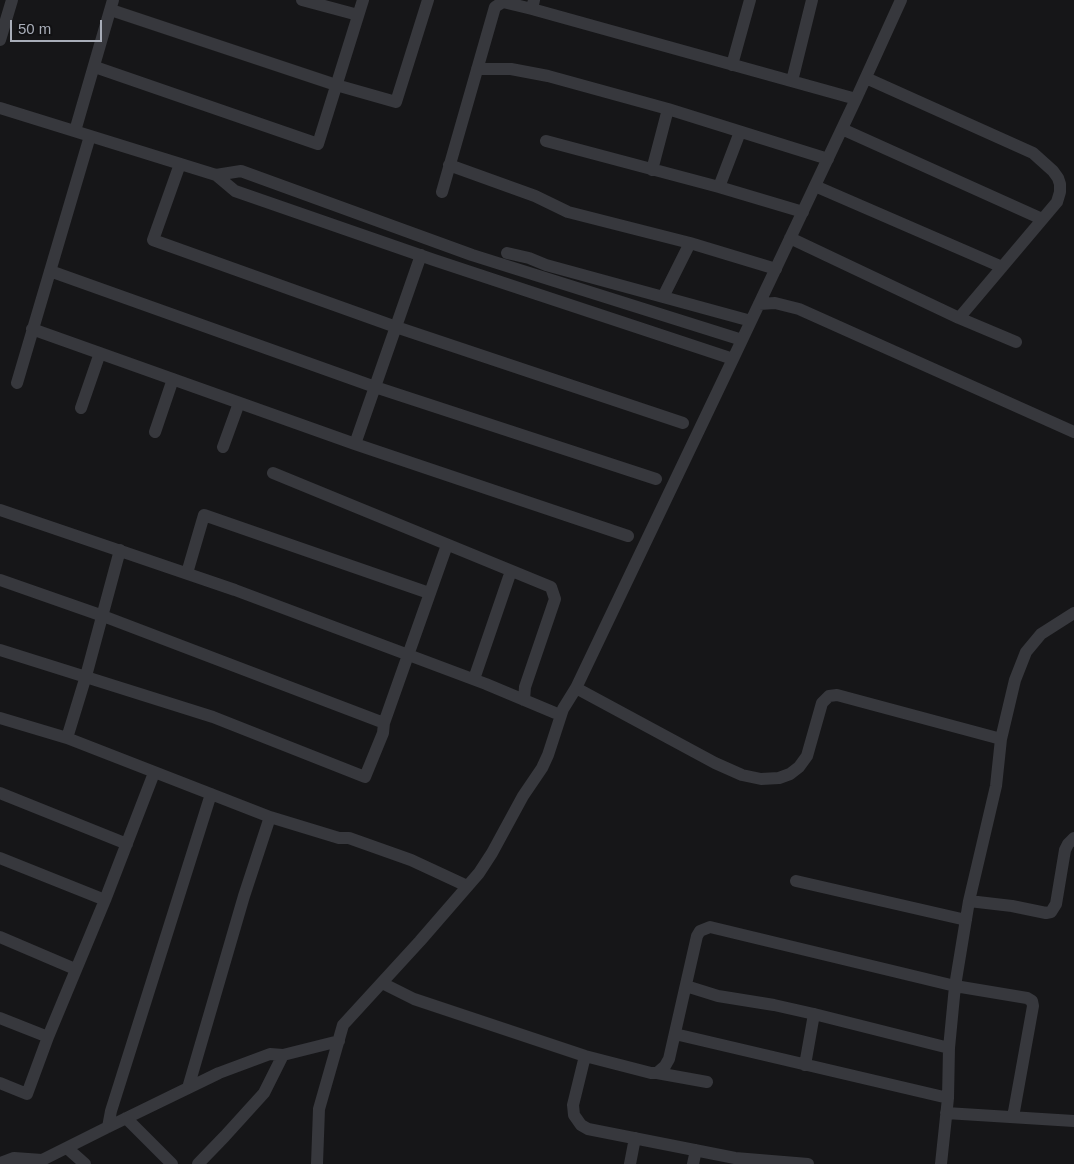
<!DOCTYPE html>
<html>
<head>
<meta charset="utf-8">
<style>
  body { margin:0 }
  #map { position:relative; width:1074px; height:1164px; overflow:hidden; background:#161618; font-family:Helvetica,sans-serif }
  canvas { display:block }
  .scale { position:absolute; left:10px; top:20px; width:92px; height:22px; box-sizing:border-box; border:2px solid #a8adb8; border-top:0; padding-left:6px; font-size:15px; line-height:18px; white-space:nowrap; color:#a8adb8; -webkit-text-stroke:4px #111113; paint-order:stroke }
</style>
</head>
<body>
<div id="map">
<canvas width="1074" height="1164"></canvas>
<div class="scale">50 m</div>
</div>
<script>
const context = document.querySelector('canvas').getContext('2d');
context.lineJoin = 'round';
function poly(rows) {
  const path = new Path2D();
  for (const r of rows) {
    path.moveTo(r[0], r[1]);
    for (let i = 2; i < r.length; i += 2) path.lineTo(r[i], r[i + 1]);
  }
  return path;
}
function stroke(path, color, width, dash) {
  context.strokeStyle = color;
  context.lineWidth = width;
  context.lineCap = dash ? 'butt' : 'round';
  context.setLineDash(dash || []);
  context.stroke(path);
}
stroke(poly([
  [302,0,358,15],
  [534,0,532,9,856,99],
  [111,10,336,85,396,102,428,0],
  [0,40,12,0],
  [732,65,750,0],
  [95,67,318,144,363,0],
  [477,69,511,69,548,76,668,109,828,159],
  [866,78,1033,153,1053,171,1058,178,1060,184,1060,192,1057,202,959,318],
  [792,81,812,0],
  [0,108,216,175,235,191,434,260,733,359],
  [842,129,1042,219],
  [75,131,113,0],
  [546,141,719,187,803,212],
  [180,164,153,240,396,327,683,423],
  [449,165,535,196,568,212,690,243,776,269],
  [652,170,668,109],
  [216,175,241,171,472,255,742,340],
  [815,186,1002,267],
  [719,187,740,132],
  [442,192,495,7,503,2,532,9],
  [790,238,959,318,1016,342],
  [507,253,529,258,546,265,751,321],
  [50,271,375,387,656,479],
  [663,297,690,243],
  [759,304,775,303,799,309,1074,432],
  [32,329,355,444,628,536],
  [17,383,90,136],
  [81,408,100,353],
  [155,432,173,379],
  [355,444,421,255],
  [223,447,239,403],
  [273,473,551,587,555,599,525,687,524,700],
  [0,510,235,590,486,684,560,715],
  [187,573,204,515,429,593],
  [0,580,103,616,384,723],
  [0,650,213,717,365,777,383,733,384,723,447,545],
  [474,679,511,571],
  [576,688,715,763,742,775,761,779,779,778,790,774,799,767,807,756,822,703,829,696,837,695,1001,739],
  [0,718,67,738,270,817,339,838,349,838,411,860,467,886],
  [67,738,86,676,120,550],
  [0,793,127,844],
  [0,858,105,900],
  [796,881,966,920],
  [969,901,1012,906,1046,913,1051,912,1056,904,1065,850,1068,844,1074,838],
  [0,937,75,969],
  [382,983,414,999,585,1056,651,1073,657,1073,665,1066,669,1059,697,936,700,931,710,927,955,986,1027,998,1032,1001,1033,1006,1013,1117],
  [686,986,718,996,774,1005,814,1014,949,1048],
  [0,1018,48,1037],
  [675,1034,948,1098],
  [585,1056,573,1105,574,1115,581,1125,588,1129,735,1158,808,1164],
  [805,1065,814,1014],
  [657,1073,707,1082],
  [0,1083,27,1094,48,1037,105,900,154,773],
  [188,1088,244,896,270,817],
  [946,1113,1074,1121],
  [126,1118,172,1164],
  [108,1127,111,1111,211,794],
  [67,1148,85,1164],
  [0,1163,14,1158,42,1160],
  [37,1164,42,1160,108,1127,219,1073,270,1054,283,1055,339,1041],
  [198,1164,225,1136,264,1093,283,1055],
  [317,1164,319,1109,343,1025,420,941,479,873,492,853,523,796,542,768,548,755,563,709,576,688,733,359,856,99,901,0],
  [630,1164,635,1138],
  [693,1164,696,1150],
  [941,1164,948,1098,949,1048,955,986,969,901,996,786,1001,739,1015,680,1026,652,1041,634,1074,613]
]), '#37383d', 12);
</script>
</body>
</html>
